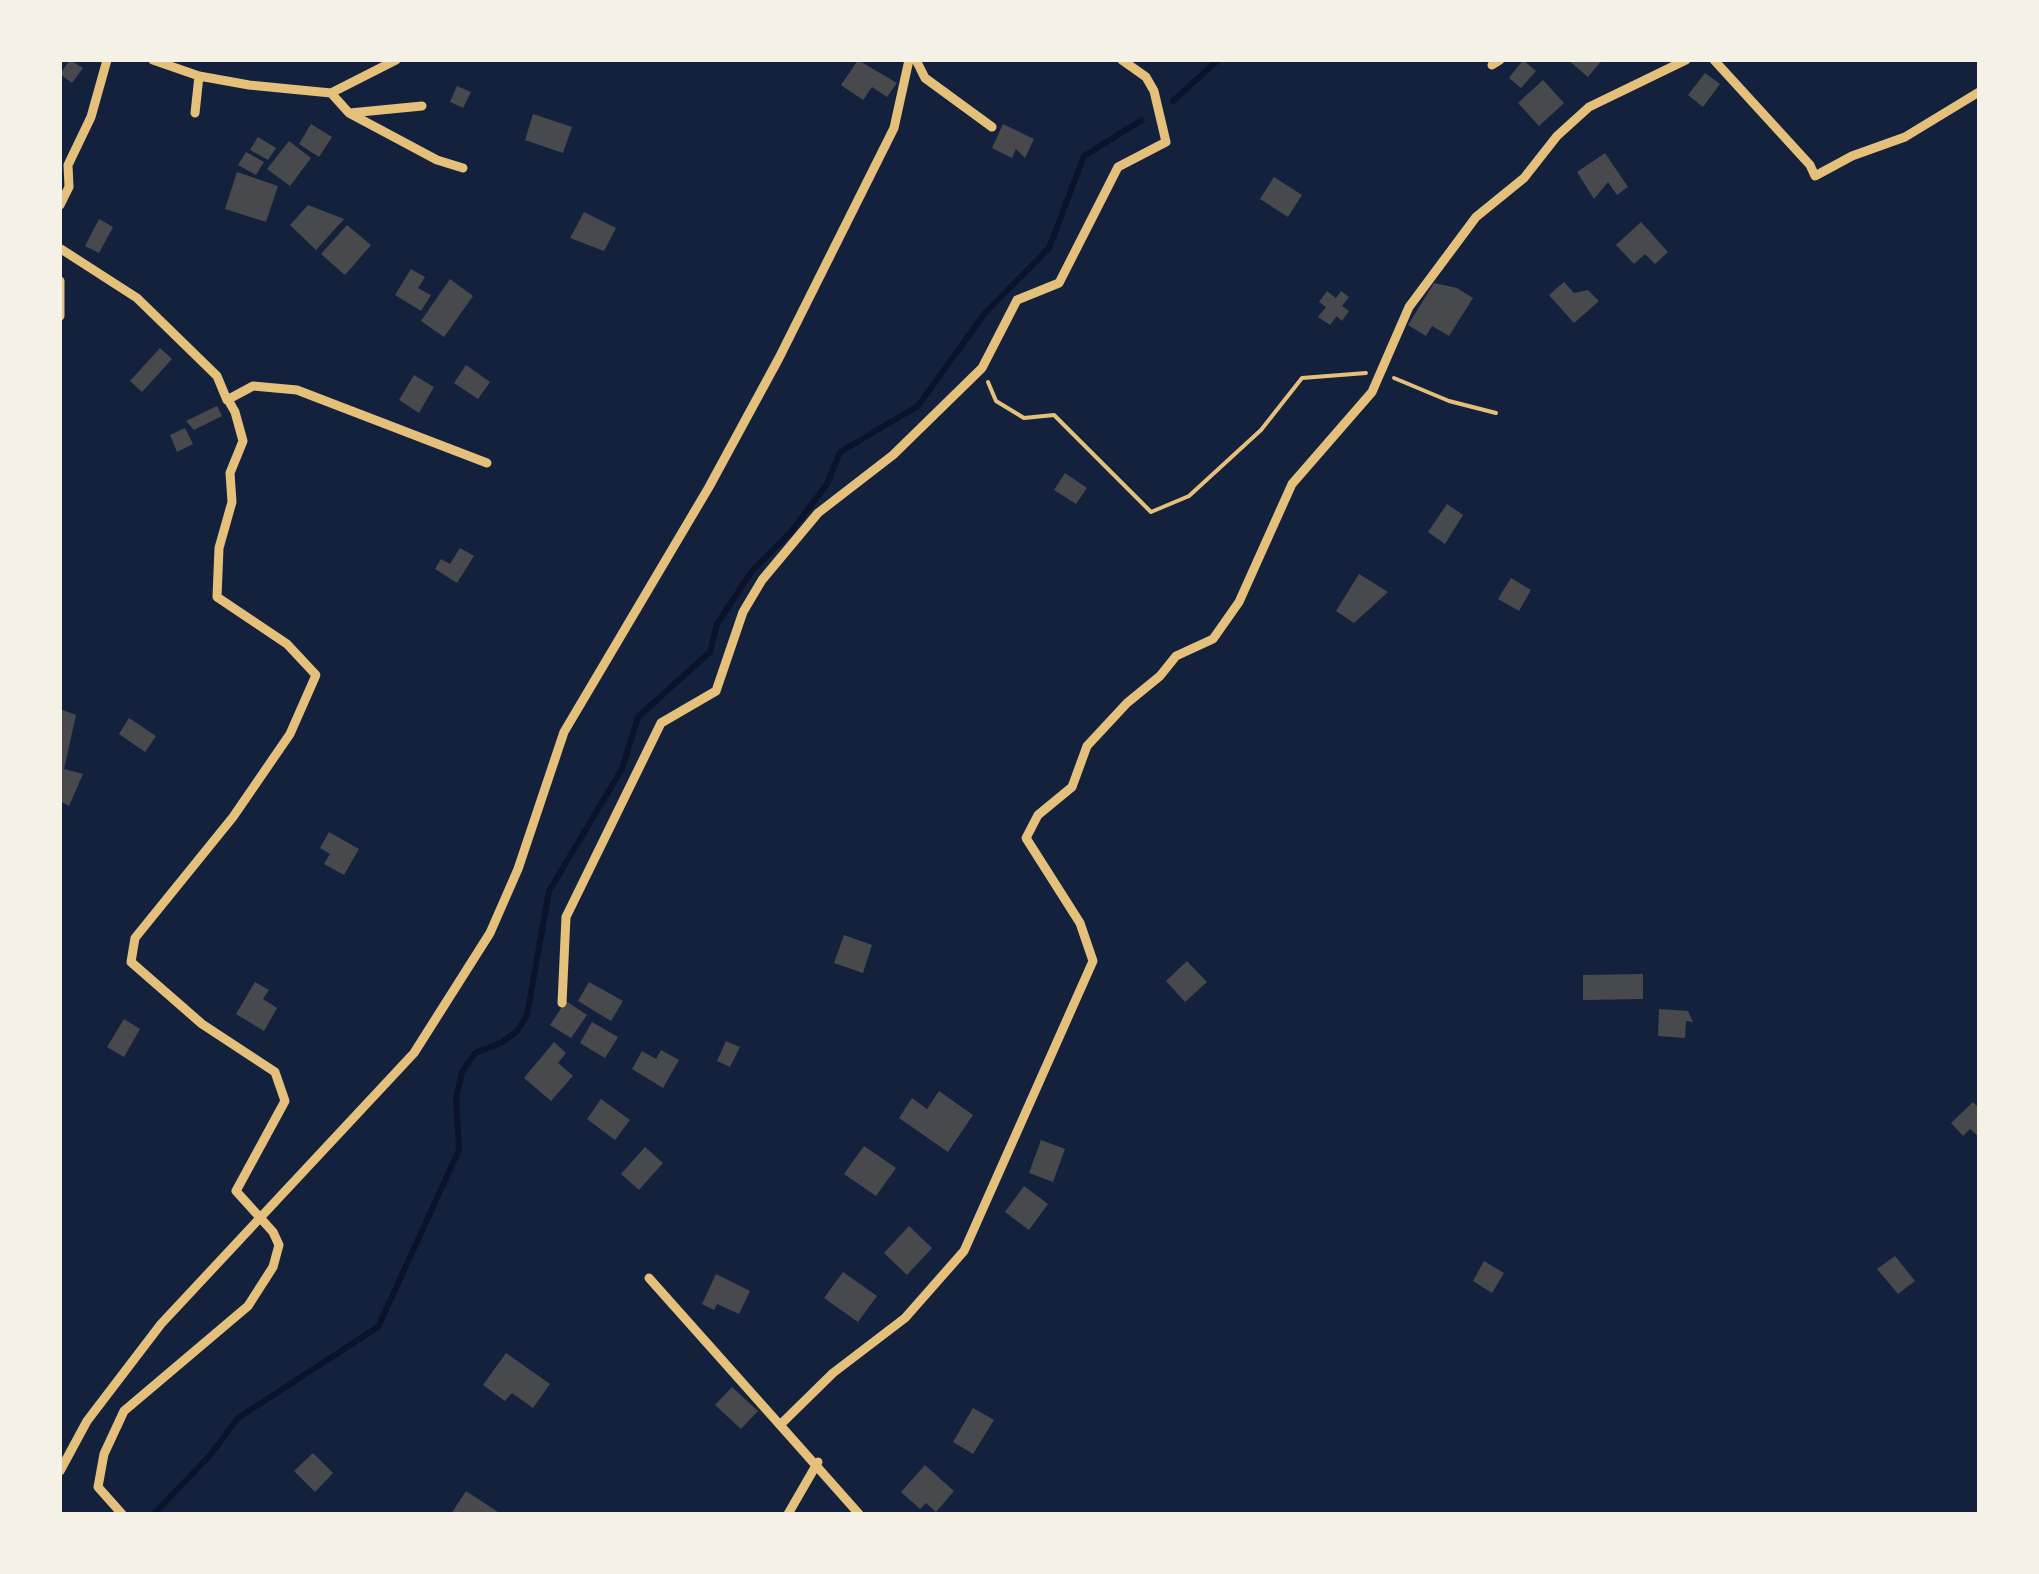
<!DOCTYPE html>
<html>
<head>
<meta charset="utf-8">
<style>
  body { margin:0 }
  #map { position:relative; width:2039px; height:1574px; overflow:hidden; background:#14213d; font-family:"PT Sans",sans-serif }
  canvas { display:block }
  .frame { position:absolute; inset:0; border:62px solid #f6f1e7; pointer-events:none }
</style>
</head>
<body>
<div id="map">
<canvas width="2039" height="1574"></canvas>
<div class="frame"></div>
</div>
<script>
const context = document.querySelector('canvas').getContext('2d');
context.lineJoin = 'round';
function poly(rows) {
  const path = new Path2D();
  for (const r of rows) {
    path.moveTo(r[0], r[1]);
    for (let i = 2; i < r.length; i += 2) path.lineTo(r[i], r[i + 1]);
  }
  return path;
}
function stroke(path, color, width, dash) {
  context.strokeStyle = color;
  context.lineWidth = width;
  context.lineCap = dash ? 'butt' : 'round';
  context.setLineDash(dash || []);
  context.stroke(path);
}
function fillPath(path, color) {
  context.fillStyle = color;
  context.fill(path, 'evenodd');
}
stroke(poly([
  [1173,101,1218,60],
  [154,1514,211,1454,238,1418,378,1327,459,1150,456,1099,462,1072,475,1053,501,1043,517,1031,527,1015,549,891,622,769,638,717,710,652,717,624,752,571,790,533,827,484,840,452,918,406,985,313,1049,248,1084,156,1142,120]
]), '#0b132b', 6);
fillPath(poly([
  [70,60,83,68,72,83,60,74],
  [858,60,897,83,887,97,872,87,863,100,841,85],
  [1523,60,1536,71,1521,88,1509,78],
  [1568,60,1602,60,1588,77],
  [1705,73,1720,84,1703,107,1688,95],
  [1543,80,1564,103,1539,126,1518,103],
  [457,86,471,92,463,108,450,102],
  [533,114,572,127,563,153,525,140],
  [311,124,332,137,319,157,299,144],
  [1003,124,1034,139,1025,158,1016,149,1012,158,992,148],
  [258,137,276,148,268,160,250,150],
  [289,141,311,158,290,186,267,169],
  [246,152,264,162,256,175,238,165],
  [1605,153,1628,187,1617,195,1608,182,1594,199,1577,172],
  [237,172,278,186,266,222,225,209],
  [1274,177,1302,195,1288,217,1260,199],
  [308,205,344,219,316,250,290,225],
  [584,212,616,228,604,251,570,238],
  [99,219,113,227,99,253,85,246],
  [1641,222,1668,252,1655,264,1645,254,1634,264,1616,245],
  [347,225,371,245,345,275,321,254],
  [411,269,425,277,418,288,431,295,421,311,395,295],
  [450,279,473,296,444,337,421,321],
  [1564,282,1574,293,1588,290,1599,301,1574,323,1549,295],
  [1434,283,1457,288,1473,298,1449,336,1432,326,1426,336,1408,325],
  [1327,291,1336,298,1341,291,1349,297,1342,306,1349,311,1342,321,1337,316,1330,325,1318,317,1326,307,1319,302],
  [160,348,172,359,142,392,130,381],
  [466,365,490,382,478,399,454,383],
  [414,375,434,387,419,413,399,400],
  [217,406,222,416,194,430,186,421],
  [185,428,193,444,177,452,170,435],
  [1065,473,1087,488,1076,504,1054,490],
  [1447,504,1463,515,1445,544,1428,532],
  [460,548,474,556,457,583,435,569,441,559,450,564],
  [1359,574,1388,592,1354,623,1336,611],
  [1511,578,1531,590,1519,611,1498,599],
  [60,709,76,715,64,769,83,774,69,806,60,801],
  [129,718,156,736,145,752,119,734],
  [329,832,359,849,344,875,324,864,330,854,320,848],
  [844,935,872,945,863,973,834,963],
  [1187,961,1207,982,1185,1002,1166,981],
  [1643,974,1643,999,1583,1000,1583,975],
  [255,982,269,990,263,999,277,1008,264,1031,236,1014],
  [589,982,623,1001,611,1021,578,1001],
  [566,1001,587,1015,571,1038,550,1025],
  [1659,1009,1688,1011,1693,1022,1686,1021,1685,1038,1658,1036],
  [124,1019,140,1029,124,1057,107,1047],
  [592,1022,618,1037,605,1058,580,1043],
  [726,1041,740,1047,730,1067,717,1061],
  [554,1042,566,1053,558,1063,573,1076,551,1101,524,1078],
  [661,1050,679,1060,663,1088,632,1069,642,1051,656,1059],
  [939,1091,973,1115,948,1152,899,1118,912,1098,927,1109],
  [601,1099,630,1120,615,1140,587,1119],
  [1973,1102,1979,1108,1979,1137,1970,1129,1963,1136,1951,1123],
  [1041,1140,1065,1149,1053,1182,1029,1173],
  [864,1146,896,1168,876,1196,844,1174],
  [645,1147,663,1163,639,1190,621,1174],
  [1024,1186,1048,1204,1029,1230,1005,1212],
  [909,1226,932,1248,907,1275,884,1253],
  [1895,1256,1915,1281,1898,1294,1877,1269],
  [1484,1261,1504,1273,1492,1293,1473,1281],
  [843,1272,877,1296,858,1322,824,1298],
  [716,1274,750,1291,739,1314,717,1304,714,1310,702,1304],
  [506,1353,550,1384,533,1408,512,1393,505,1401,483,1385],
  [732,1387,758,1411,741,1429,715,1405],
  [973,1408,994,1420,973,1454,953,1442],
  [313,1453,333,1473,315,1492,294,1471],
  [925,1465,954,1491,936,1512,926,1503,920,1509,901,1492],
  [466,1491,501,1514,451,1514]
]), '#48494c');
stroke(poly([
  [1394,378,1449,401,1496,413],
  [988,382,996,401,1024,418,1054,415,1151,512,1189,496,1261,430,1302,378,1366,373]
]), '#e5c07b', 4);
stroke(poly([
  [153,60,199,76,249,85,331,93,396,60],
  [916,60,925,78,992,127],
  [1714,60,1810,165,1815,176,1852,156,1905,137,1979,92],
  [1492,65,1500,60],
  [331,93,349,113,437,160,463,168],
  [195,113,199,76],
  [350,113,422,106],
  [60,205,69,187,68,165,91,117,107,60],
  [61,249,137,298,217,376,227,400,253,386,297,390,487,463],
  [60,281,60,316],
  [562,1003,566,917,661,723,716,691,743,612,762,580,818,513,893,455,982,368,1017,300,1059,283,1118,167,1166,142,1154,91,1146,77,1122,60],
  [649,1278,780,1425],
  [60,1471,87,1421,161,1324,414,1053,490,933,518,869,564,732,709,487,779,358,894,128,909,60],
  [122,1514,98,1487,104,1454,124,1411,248,1306,273,1267,279,1245,273,1232,236,1191,285,1101,275,1072,202,1024,131,962,135,938,233,817,290,734,316,675,287,644,217,597,219,548,232,502,230,473,243,441,235,412,226,396],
  [788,1514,818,1462],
  [859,1514,780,1425,833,1373,905,1318,964,1251,1093,961,1080,923,1026,838,1038,815,1072,787,1087,746,1127,703,1160,676,1176,656,1213,639,1239,602,1292,484,1372,392,1409,307,1476,217,1524,178,1557,136,1589,107,1686,60]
]), '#e5c07b', 9);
</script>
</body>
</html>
